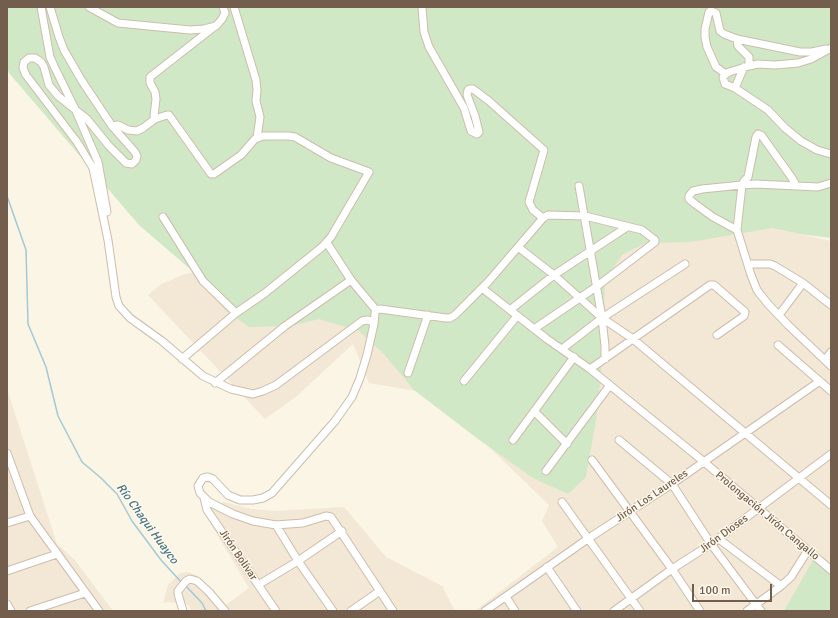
<!DOCTYPE html>
<html>
<head>
<meta charset="utf-8">
<style>
  body { margin:0 }
  #map { position:relative; width:838px; height:618px; overflow:hidden; background:#fbf5e6; font-family:Signika,sans-serif }
  canvas { display:block }
  .frame { position:absolute; inset:0; border:8px solid #735d4c; pointer-events:none }
  .scale { position:absolute; left:692px; top:584px; width:80px; height:18px; box-sizing:border-box; border:2px solid #735d4c; border-top:0; padding-left:5px; font-size:12px; line-height:14px; white-space:nowrap; color:#735d4c; -webkit-text-stroke:3px #fef9ec; paint-order:stroke }
</style>
</head>
<body>
<div id="map">
<canvas width="838" height="618"></canvas>
<div class="frame"></div>
<div class="scale">100 m</div>
</div>
<script>
const context = document.querySelector('canvas').getContext('2d');
context.lineJoin = 'round';
function fillPath(path, color) {
  context.fillStyle = color;
  context.fill(path, 'evenodd');
}
function poly(rows) {
  const path = new Path2D();
  for (const r of rows) {
    path.moveTo(r[0], r[1]);
    for (let i = 2; i < r.length; i += 2) path.lineTo(r[i], r[i + 1]);
  }
  return path;
}
function stroke(path, color, width, dash) {
  context.strokeStyle = color;
  context.lineWidth = width;
  context.lineCap = dash ? 'butt' : 'round';
  context.setLineDash(dash || []);
  context.stroke(path);
}
function label(font, color, halo, rows, align = 'center') {
  context.font = font + ' Signika,sans-serif';
  context.lineWidth = 3;
  context.setLineDash([]);
  context.textBaseline = 'middle';
  context.strokeStyle = halo;
  context.fillStyle = color;
  for (const [text, x, y, turn = 0] of rows) {
    context.save();
    context.translate(x, y);
    context.rotate((+turn || 0) * Math.PI / 180);
    context.textAlign = isNaN(turn) ? turn : align;
    if (halo) context.strokeText(text, 0, 0);
    context.fillText(text, 0, 0);
    context.restore();
  }
}
fillPath(poly([
  [772,228,831,241,831,611,475,611,558,547,542,521,549,505,434,394,369,383,353,344,297,396,265,419,148,295,160,285,182,275,215,267],
  [7,389,57,544,74,559,113,611,7,611],
  [224,502,251,509,276,511,344,507,386,557,442,586,455,611,192,611,188,605,168,602,163,603,168,585,180,573,187,572,196,575,226,605,249,588,204,513]
]), '#f3e7d5');
fillPath(poly([
  [7,7,831,7,831,238,800,234,772,228,690,242,646,243,623,254,605,279,602,362,597,414,586,477,568,494,533,478,478,439,414,390,383,353,359,331,319,319,290,326,249,327,225,310,197,275,139,225,9,73,7,67],
  [813,560,831,575,831,611,784,611]
]), '#d0e8c5');
stroke(poly([
  [7,196,26,250,28,324,46,367,58,416,82,462,101,478,117,494,132,521,161,560,182,583],
  [185,585,202,603,206,611]
]), '#a2c9d5', 1.5);
const minor = poly([
  [41,7,50,57,54,66,76,111,98,162,107,212],
  [50,7,59,37,64,50,82,81,112,126,135,152,137,156,136,160,132,164,126,163,109,146,87,119,58,96,49,85,44,67,41,62,35,58,29,58,24,62,23,68,26,75,77,142,93,168,108,240,116,297,119,306,130,318,162,341,203,376,231,389,253,394,263,391,276,385,362,321,367,320,371,321,374,324,367,355,360,378,352,397,335,421,272,493,263,498,253,500,240,500,228,495,213,479,208,477,203,478,198,486,200,493,209,502,233,514,253,521,276,525,303,523,326,516,331,517,393,611],
  [89,7,118,23,190,30,204,29,216,26,222,19,225,13,223,7],
  [234,7,256,80,257,90,256,101,260,117,257,138],
  [422,7,424,32,429,47,464,108,471,131,477,134,479,132,475,116,467,95,468,90,470,89,473,89,489,101,544,150,529,202,533,210,543,218],
  [737,39,738,46,749,57,749,66],
  [831,48,811,59,798,63,775,65,758,64,749,66,729,72,726,74,723,77,725,84,735,88,768,110,785,128,801,141,817,150,831,154],
  [726,74,716,67,707,47,705,37,705,29,709,12,711,11,716,13,720,31,724,34,737,39,800,52,812,52,826,49],
  [735,88,744,67],
  [155,119,154,116,156,99,155,92,150,83,150,77,214,27],
  [112,126,118,125,128,130,137,131,143,128,155,119,167,115,169,115,211,174,214,174,241,155,255,139,263,136,289,136,295,137,331,158,369,172,331,237,322,247,265,293,236,313,182,359],
  [796,185,792,178,762,136,758,134,756,137,748,177,744,181,742,185,737,230,751,275,757,290,768,304,788,325,831,366],
  [579,186,602,318,605,346,605,359],
  [163,217,203,281,236,313],
  [737,230,713,217,695,204,689,199,689,196,693,191,702,189,742,185,756,184,818,187,831,183],
  [327,243,351,280,376,310],
  [518,247,554,275,602,318,633,339,831,505],
  [748,264,770,264,775,266,803,283,831,305],
  [482,288,547,339,590,369,703,461,831,570],
  [510,310,554,275,627,227],
  [779,315,803,283],
  [374,324,375,313,376,310,380,309,446,318,450,318,455,315,488,282,543,218,548,215,585,216,642,230,655,240,655,242,596,287,534,329],
  [778,345,831,391],
  [562,349,602,318,685,264],
  [825,360,831,352],
  [590,369,710,285,714,285,745,312,744,316,717,335],
  [408,373,428,315],
  [464,381,517,316],
  [215,383,285,326,351,280],
  [534,411,567,444],
  [513,440,574,357],
  [619,440,672,484,711,544,761,611],
  [7,453,30,516,99,611],
  [592,460,672,569,700,611],
  [546,471,610,385],
  [204,498,207,510,276,611],
  [562,502,640,611],
  [7,523,30,516],
  [276,525,298,561,333,611],
  [719,539,781,586],
  [547,567,577,611],
  [7,571,57,554],
  [258,585,298,561,342,531],
  [506,597,515,611],
  [7,604,11,611],
  [30,611,85,593],
  [183,611,178,594,178,591,186,581,190,579,197,581,209,592,225,611],
  [351,611,380,591],
  [485,611,589,538,672,484,820,381],
  [614,611,672,569,711,544,831,454],
  [747,611,781,586,791,577,808,550]
]);
stroke(minor, '#cdbdad', 9);
stroke(minor, '#fff', 7);
label('11px', '#735d4c', '#fef9ec', [
  ["Jirón Los Laureles",652,496,-34],
  ["Prolongación Jirón Cangallo",767,516,40],
  ["Jirón Dioses",724,534,-36],
  ["Jirón Bolívar",238,555,56]
]);
label('italic 12px', '#477585', '#fef9ec', [
  ["Río Chaqui Huayco",147,524,54]
]);
</script>
</body>
</html>
